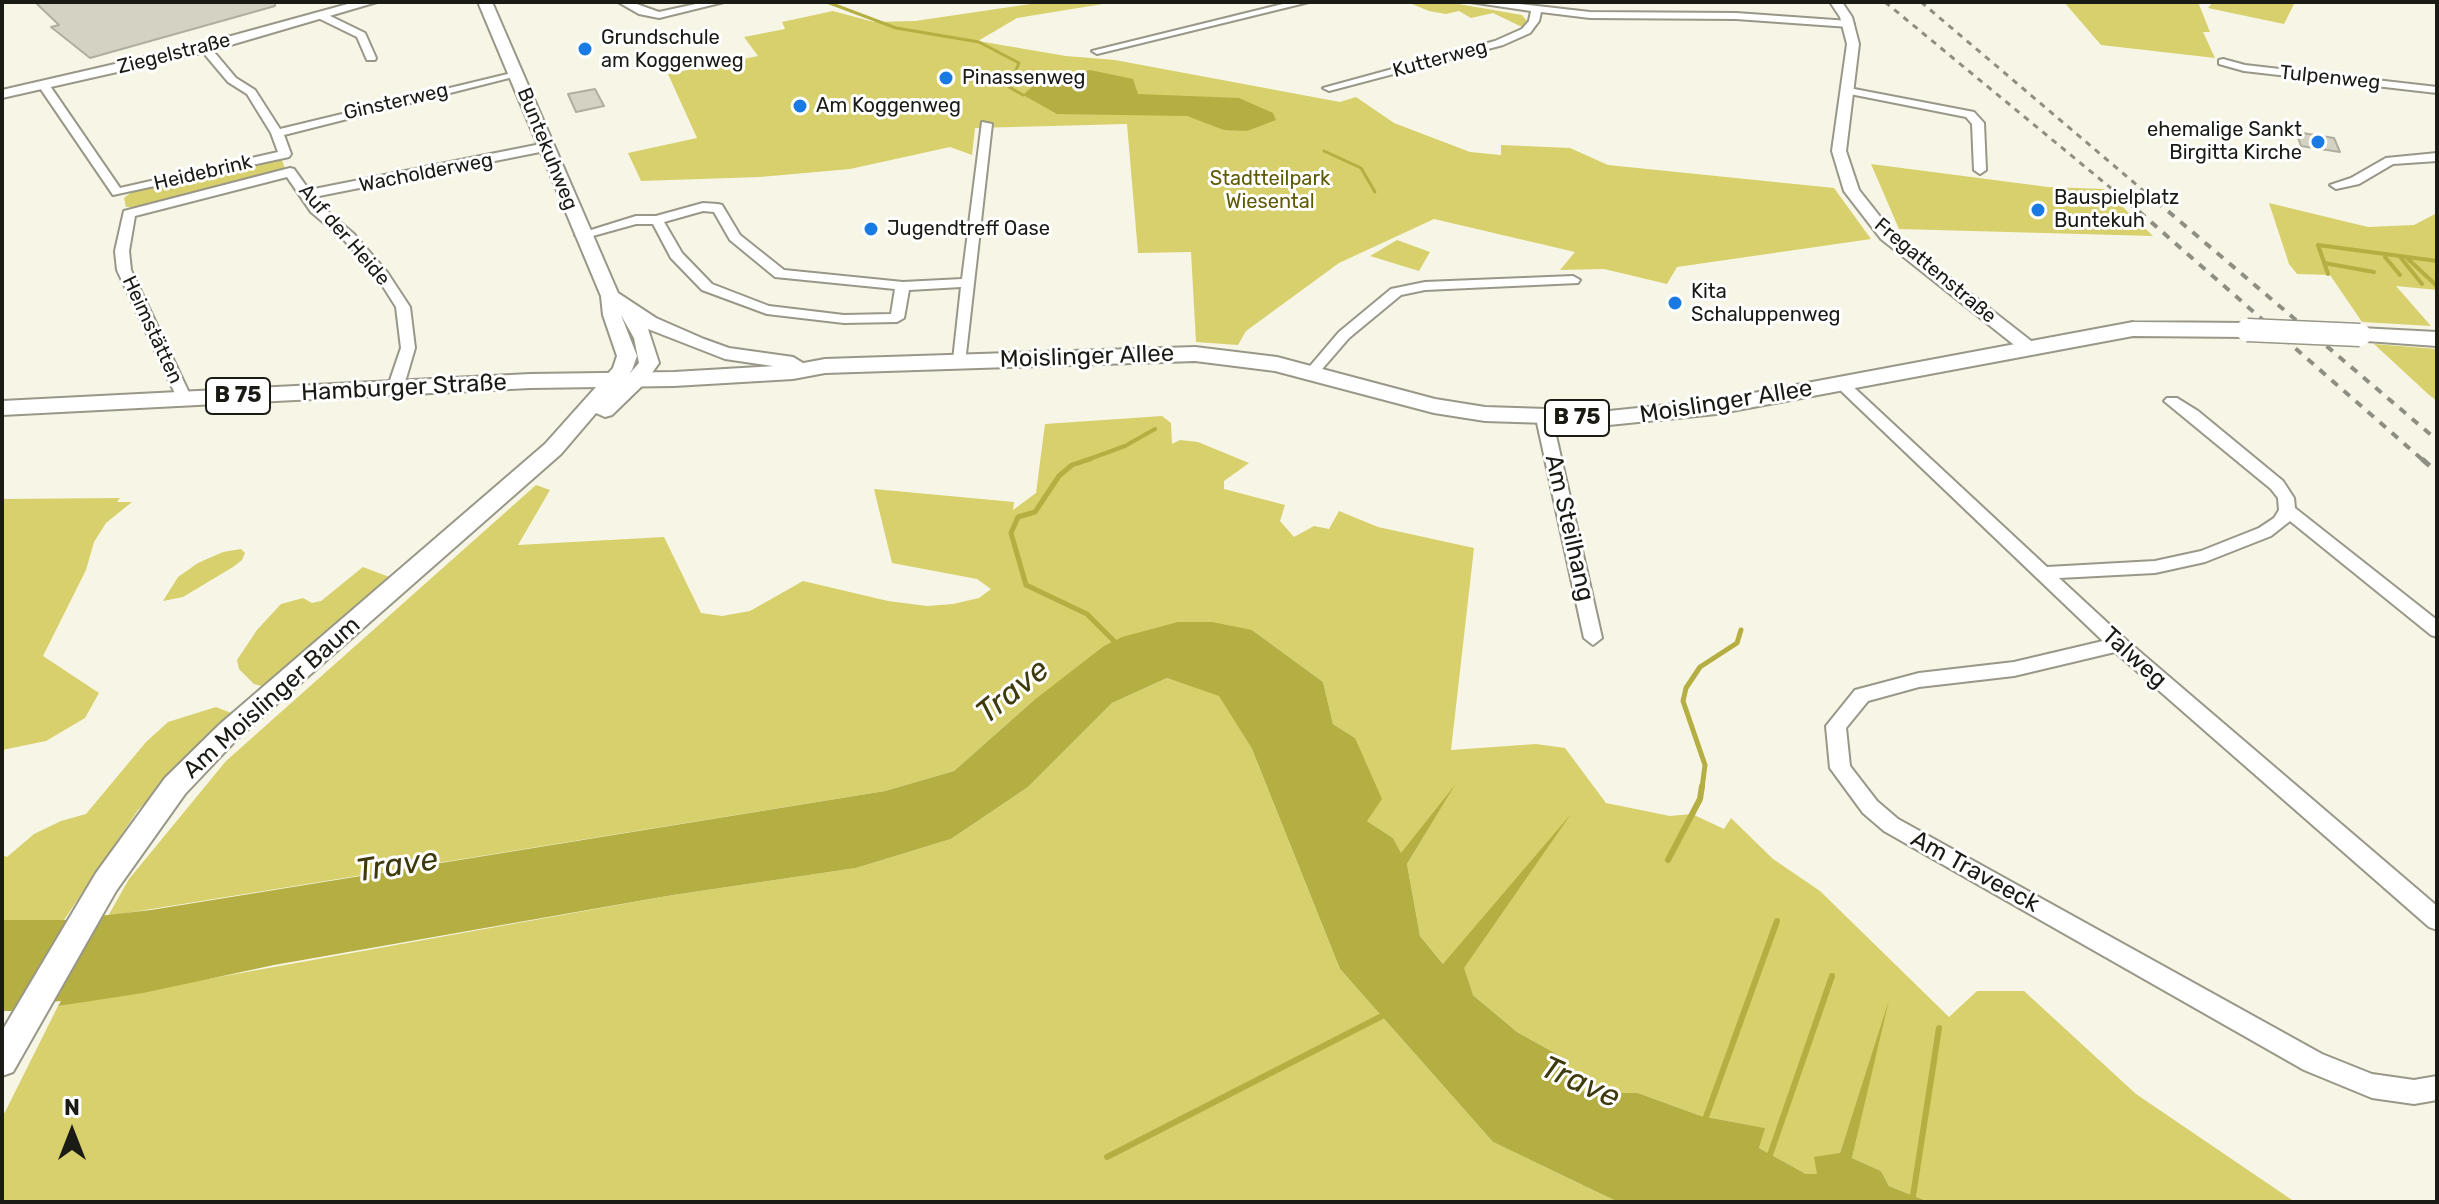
<!DOCTYPE html>
<html>
<head>
<meta charset="utf-8">
<style>
  body { margin:0 }
  #map { position:relative; width:2439px; height:1204px; overflow:hidden; background:#f7f6e6; font-family:Rubik,sans-serif }
  canvas { display:block }
  .frame { position:absolute; inset:0; border:4px solid #1b1b15; pointer-events:none }
  .north { position:absolute; left:32px; top:1092px; width:80px; height:80px; -webkit-text-stroke:6px #fff; paint-order:stroke; rotate:0deg; font-size:22px; font-weight:700; line-height:32px; text-align:center; color:#1b1b15 }
  .north::after { content:''; display:block; margin:auto; width:28px; height:36px; background:#1b1b15; clip-path:polygon(50% 0,100% 100%,50% 72%,0 100%) }
</style>
</head>
<body>
<div id="map">
<canvas width="2439" height="1204"></canvas>
<div class="frame"></div>
<div class="north">N</div>
</div>
<script>
const context = document.querySelector('canvas').getContext('2d');
context.lineJoin = 'round';
function fillPath(path, color) {
  context.fillStyle = color;
  context.fill(path, 'evenodd');
}
function poly(rows) {
  const path = new Path2D();
  for (const r of rows) {
    path.moveTo(r[0], r[1]);
    for (let i = 2; i < r.length; i += 2) path.lineTo(r[i], r[i + 1]);
  }
  return path;
}
function stroke(path, color, width, dash) {
  context.strokeStyle = color;
  context.lineWidth = width;
  context.lineCap = dash ? 'butt' : 'round';
  context.setLineDash(dash || []);
  context.stroke(path);
}
function label(font, color, halo, rows, align = 'center') {
  context.font = font + ' Rubik,sans-serif';
  context.lineWidth = 6;
  context.setLineDash([]);
  context.textBaseline = 'middle';
  context.strokeStyle = halo;
  context.fillStyle = color;
  for (const [text, x, y, turn = 0] of rows) {
    context.save();
    context.translate(x, y);
    context.rotate((+turn || 0) * Math.PI / 180);
    context.textAlign = isNaN(turn) ? turn : align;
    if (halo) context.strokeText(text, 0, 0);
    context.fillText(text, 0, 0);
    context.restore();
  }
}
fillPath(poly([
  [1044,2,1115,2,1017,18,978,41,1066,56,1115,60,1340,102,1356,97,1394,123,1470,152,1501,155,1501,145,1570,148,1608,165,1834,188,1871,239,1677,267,1667,284,1604,269,1560,270,1575,252,1434,219,1339,263,1246,331,1238,345,1196,342,1191,252,1138,253,1127,124,975,128,972,155,950,147,850,169,760,177,641,181,628,153,697,138,668,74,758,56,744,37,785,29,782,22,833,11,874,22,915,21],
  [1407,2,1447,2,1522,15,1527,21,1522,27,1493,13,1471,18,1459,11,1446,14,1429,11],
  [2064,2,2198,2,2210,32,2203,32,2215,58,2101,45],
  [2213,2,2285,2,2294,4,2284,24,2208,8],
  [281,157,286,172,138,207,126,207,124,198,132,192],
  [1871,164,2048,187,2104,189,2153,236,1899,229],
  [2269,203,2368,227,2414,225,2437,213,2437,290,2396,286,2431,326,2362,322,2330,275,2297,274,2289,264],
  [1397,240,1430,252,1419,271,1370,256],
  [2374,344,2437,349,2437,401,2428,394],
  [1162,416,1171,423,1172,444,1180,440,1198,442,1249,463,1224,481,1224,489,1285,505,1280,521,1294,537,1314,526,1329,529,1339,511,1378,527,1474,548,1451,750,1536,744,1565,748,1606,803,1670,816,1692,814,1724,829,1731,818,1773,859,1820,891,1949,1017,1977,991,2024,991,2136,1094,2295,1202,1929,1202,1889,1186,1881,1171,1852,1158,1885,1014,1840,1153,1818,1174,1806,1174,1759,1148,1764,1128,1701,1116,1638,1093,1585,1093,1562,1057,1517,1032,1459,983,1420,936,1407,864,1450,793,1401,854,1393,838,1367,821,1355,738,1333,724,1323,682,1252,630,1033,701,954,771,885,791,108,916,129,879,226,761,536,485,550,490,518,545,664,537,701,613,722,616,750,611,803,581,888,601,927,606,953,604,979,598,991,589,977,579,892,563,874,489,1014,502,1013,510,1036,493,1045,424],
  [120,498,117,502,132,502,106,523,94,542,86,570,43,656,99,693,85,718,46,741,2,750,2,499],
  [241,549,245,553,242,560,233,567,183,597,163,601,178,577,198,563,223,552],
  [363,567,392,578,268,688,254,684,239,669,237,660,257,630,281,604,303,598,312,603,321,601],
  [1167,678,1219,695,1252,749,1340,969,1493,1142,1618,1202,2,1202,2,1118,58,1006,673,895,856,868,951,839,1028,787,1112,703],
  [216,707,236,715,138,810,64,920,2,920,2,855,7,857,34,834,61,821,86,814,146,742,168,722]
]), '#d7d06c');
fillPath(poly([
  [1090,70,1133,79,1138,94,1239,98,1273,113,1276,120,1247,131,1224,130,1187,116,1057,114,1023,95,1032,87],
  [1178,622,1212,622,1252,630,1323,682,1333,724,1355,738,1382,799,1367,821,1393,838,1401,853,1455,785,1407,864,1420,936,1443,964,1571,814,1464,968,1473,995,1517,1032,1562,1057,1585,1093,1638,1093,1701,1116,1765,1128,1759,1148,1806,1174,1817,1174,1814,1157,1840,1153,1889,1000,1852,1158,1881,1171,1889,1186,1929,1202,1618,1202,1493,1142,1340,969,1252,749,1219,696,1167,678,1112,703,1028,787,951,839,856,868,673,895,274,965,143,993,58,1006,61,1001,16,1005,12,1011,2,1011,2,920,64,920,151,910,885,791,954,771,1033,701,1104,646,1122,637]
]), '#b5ae42');
stroke(poly([
  [827,2,896,28,979,42,1019,63,1009,87,1023,95],
  [1324,151,1361,168,1375,192]
]), '#b5ae42', 3);
stroke(poly([
  [2385,257,2400,275],
  [2401,258,2422,284],
  [2408,259,2437,286],
  [2324,263,2374,272],
  [2328,274,2318,245,2437,261],
  [1084,461,1125,446,1155,429]
]), '#b5ae42', 4);
stroke(poly([
  [1090,459,1072,465,1059,476,1035,512,1018,517,1011,533,1026,585,1087,614,1114,641],
  [1702,788,1705,765,1683,701,1686,688,1700,667,1737,643,1741,630]
]), '#b5ae42', 5);
stroke(poly([
  [1668,860,1700,799,1702,786],
  [1706,1117,1777,921],
  [1770,1155,1832,976],
  [1107,1157,1382,1016],
  [1913,1196,1939,1028]
]), '#b5ae42', 6);
const building = poly([
  [35,2,275,2,275,6,90,58,51,27,59,25,35,2],
  [595,89,604,106,576,112,568,94,595,89],
  [2296,132,2334,138,2340,152,2301,146,2296,132]
]);
fillPath(building, '#d3d2c3');
stroke(building, '#afae9f', 2);
const minor = poly([
  [618,2,631,2,659,12,705,2,724,2,659,18,639,14,618,2],
  [1291,2,1309,2,1097,54,1092,51,1291,2],
  [1470,2,1502,2,1590,12,1736,13,1849,21,1854,24,1849,27,1736,19,1590,18,1541,12,1539,21,1530,33,1503,45,1329,91,1323,88,1495,41,1522,29,1529,21,1531,11,1470,2],
  [316,13,324,13,365,33,376,58,375,60,367,60,357,37,316,17,316,13],
  [201,46,209,46,236,78,255,90,280,129,516,72,521,75,284,135,291,154,289,157,113,195,38,85,40,83,48,83,120,188,278,152,271,133,247,94,228,82,201,50,201,46],
  [2223,59,2245,65,2437,87,2437,93,2244,71,2219,64,2219,60,2223,59],
  [1849,88,1974,112,1984,123,1986,170,1980,174,1974,170,1972,124,1966,117,1845,93,1843,91,1849,88],
  [982,122,992,124,965,363,960,364,953,360,961,287,909,290,904,318,897,322,844,323,767,314,702,290,671,258,653,224,636,224,582,239,575,235,636,216,656,216,703,203,718,204,722,205,740,235,784,270,903,282,962,279,982,122],
  [703,211,714,212,730,240,775,277,895,289,891,314,844,315,769,306,712,284,682,253,664,222,703,211],
  [546,143,550,144,550,150,314,197,321,206,354,234,387,272,410,307,415,348,403,389,395,394,387,389,401,348,396,307,377,277,344,240,311,212,287,177,135,216,129,251,131,270,192,399,189,402,179,402,117,270,115,251,124,211,290,168,294,169,309,190,546,143],
  [2437,153,2437,161,2393,164,2359,184,2336,189,2330,185,2351,178,2386,158,2437,153],
  [1573,276,1580,280,1578,283,1425,290,1401,295,1349,338,1317,375,1312,376,1305,372,1339,332,1391,289,1425,282,1573,276],
  [1842,379,1847,381,2047,567,2155,561,2201,551,2259,528,2274,518,2279,510,2278,498,2271,489,2164,401,2167,398,2177,398,2198,411,2283,481,2294,498,2295,508,2437,620,2437,637,2431,635,2290,521,2271,536,2205,562,2155,573,2059,578,2125,639,2437,906,2437,930,2429,927,2115,652,2014,676,1919,687,1868,701,1846,728,1850,766,1877,801,1898,819,2322,1054,2372,1074,2414,1080,2437,1076,2437,1100,2414,1104,2372,1098,2304,1070,1884,831,1863,813,1830,768,1826,726,1855,690,1919,673,2014,662,2103,641,1837,387,1837,381,1842,379],
  [1544,413,1552,418,1602,638,1593,645,1584,638,1536,418,1544,413]
]);
const tertiary = poly([
  [1830,2,1842,2,1852,17,1859,44,1846,151,1859,190,1893,233,2035,344,2035,352,2023,352,1881,239,1844,191,1832,151,1847,44,1840,17,1830,2]
]);
const secondary = poly([
  [355,2,377,2,210,51,2,98,2,90,202,44,355,2],
  [478,2,492,2,618,293,656,318,704,339,729,348,793,357,803,363,793,369,725,359,648,329,659,363,644,384,612,415,605,417,596,413,561,454,238,738,185,794,116,891,13,1072,2,1076,2,1031,96,873,165,778,220,724,545,444,613,368,617,356,603,315,601,296,478,2],
  [621,315,634,338,639,363,617,388,632,370,637,356,621,315]
]);
const primary = poly([
  [2133,322,2247,323,2258,330,2247,337,2133,336,1716,414,1609,425,1485,421,1434,413,1275,371,1195,361,825,373,793,379,674,386,530,388,2,415,2,401,530,374,674,372,793,365,825,359,1195,347,1277,357,1435,399,1485,407,1609,411,1716,400,2133,322],
  [2360,328,2437,332,2437,346,2352,340,2349,335,2352,330,2360,328]
]);
stroke(minor, '#989788', 4);
stroke(tertiary, '#989788', 4);
stroke(secondary, '#989788', 4);
stroke(primary, '#989788', 4);
fillPath(minor, '#fff');
fillPath(tertiary, '#fff');
fillPath(secondary, '#fff');
fillPath(primary, '#fff');
stroke(poly([
  [1885,2,2129,203],
  [1921,2,2158,203]
]), '#8f8e83', 3, [6, 6]);
stroke(poly([
  [2127,201,2424,461],
  [2156,201,2437,440]
]), '#8f8e83', 4, [8, 8]);
stroke(poly([
  [2422,459,2437,472]
]), '#8f8e83', 5, [10, 10]);
const primaryBridge = poly([
  [2247,330,2360,335]
]);
stroke(primaryBridge, '#989788', 25, []);
stroke(primaryBridge, '#fff', 22);
for (const [x, y, r, color] of [
  [585,49,8,"#1a7ae3"],
  [946,78,8,"#1a7ae3"],
  [800,106,8,"#1a7ae3"],
  [2318,142,8,"#1a7ae3"],
  [2038,210,8,"#1a7ae3"],
  [871,229,8,"#1a7ae3"],
  [1675,303,8,"#1a7ae3"]
]) {
  const dot = new Path2D();
  dot.arc(x, y, r, 0, 2 * Math.PI);
  context.fillStyle = color;
  context.fill(dot);
  stroke(dot, '#fff', 3);
}
label('20px', '#1b1b15', '#fff', [
  ["Grundschule",601,38],
  ["am Koggenweg",601,61],
  ["Pinassenweg",962,78],
  ["Am Koggenweg",816,106],
  ["ehemalige Sankt",2302,130,"right"],
  ["Birgitta Kirche",2302,153,"right"],
  ["Bauspielplatz",2054,198],
  ["Buntekuh",2054,221],
  ["Jugendtreff Oase",887,229],
  ["Kita",1691,292],
  ["Schaluppenweg",1691,315]
], 'left');
label('20px', '#1b1b15', '#fff', [
  ["Ziegelstraße",174,54,-14],
  ["Kutterweg",1440,59,-15],
  ["Tulpenweg",2330,78,6],
  ["Ginsterweg",396,102,-13],
  ["Buntekuhweg",547,149,68],
  ["Heidebrink",203,173,-13],
  ["Wacholderweg",426,173,-11],
  ["Auf der Heide",344,235,49],
  ["Fregattenstraße",1935,271,40],
  ["Heimstätten",152,330,65]
]);
label('20px', '#5f5a06', '#fff', [
  ["Stadtteilpark",1270,179],
  ["Wiesental",1270,202]
]);
for (const [x, y, w] of [
  [238,396,64],
  [1577,418,64]
]) {
  const box = new Path2D();
  box.roundRect(x - w / 2, y - 18, w, 36, 6);
  context.fillStyle = '#fff';
  context.fill(box);
  stroke(box, '#1b1b15', 2);
}
label('bold 22px', '#1b1b15', null, [
  ["B 75",238,396],
  ["B 75",1577,418]
]);
label('24px', '#1b1b15', '#fff', [
  ["Moislinger Allee",1087,357,-2],
  ["Hamburger Straße",404,388,-3],
  ["Moislinger Allee",1726,402,-9],
  ["Am Steilhang",1569,528,77],
  ["Talweg",2134,658,42],
  ["Am Moislinger Baum",272,698,-42],
  ["Am Traveeck",1975,872,29]
]);
label('italic 32px', '#3e3a0d', '#fff', [
  ["Trave",1013,692,-39],
  ["Trave",397,866,-9],
  ["Trave",1580,1083,24]
]);
</script>
</body>
</html>
